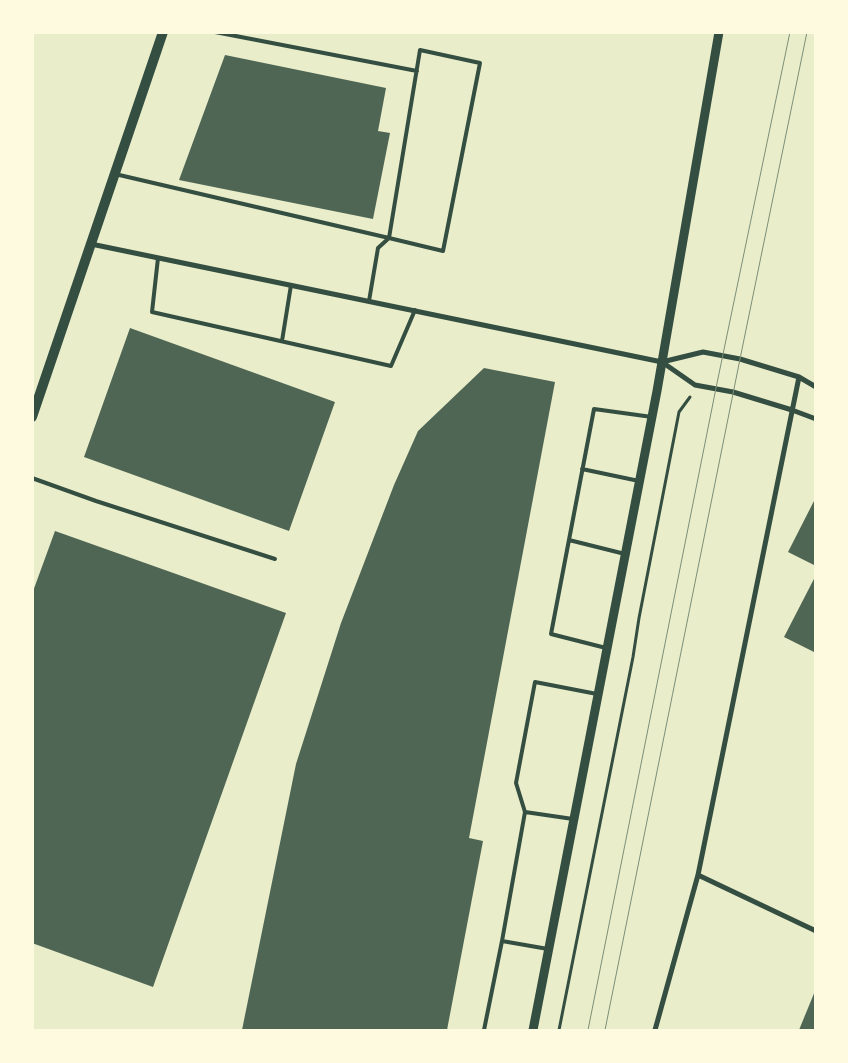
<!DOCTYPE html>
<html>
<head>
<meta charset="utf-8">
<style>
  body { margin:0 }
  #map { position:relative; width:848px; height:1063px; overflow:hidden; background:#e9edc9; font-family:"Space Grotesk",sans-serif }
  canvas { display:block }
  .frame { position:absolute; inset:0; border:34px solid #fefae0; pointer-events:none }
</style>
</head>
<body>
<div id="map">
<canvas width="848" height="1063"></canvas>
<div class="frame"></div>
</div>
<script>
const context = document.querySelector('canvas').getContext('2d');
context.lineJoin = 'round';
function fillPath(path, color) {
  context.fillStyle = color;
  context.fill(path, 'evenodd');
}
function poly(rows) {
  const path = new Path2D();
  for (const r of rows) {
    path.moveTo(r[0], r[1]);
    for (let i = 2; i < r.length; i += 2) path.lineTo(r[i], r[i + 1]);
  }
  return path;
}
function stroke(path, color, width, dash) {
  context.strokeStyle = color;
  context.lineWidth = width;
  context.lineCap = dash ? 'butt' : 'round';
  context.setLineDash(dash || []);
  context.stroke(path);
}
fillPath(poly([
  [225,55,386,88,378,131,390,133,373,219,179,180],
  [130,328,335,402,289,531,84,457],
  [484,368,555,382,469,838,483,841,447,1030,242,1030,296,764,341,623,394,485,418,431],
  [814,501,816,502,816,566,788,552],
  [55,531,286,613,153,987,32,943,32,594],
  [816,575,816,653,784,637],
  [815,991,816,1030,799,1030]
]), '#4f6655');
stroke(poly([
  [559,1030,633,657,639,618,679,412,690,397]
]), '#344e41', 3);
stroke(poly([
  [215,32,417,71],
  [115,174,389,238,443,251,480,63,420,50,389,238,378,248,369,301],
  [158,258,152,312,391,366,415,310],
  [282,341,291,285],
  [582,469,639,481],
  [32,478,96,501,275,559],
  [569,540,625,554],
  [606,648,551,634,594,409,652,417],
  [525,812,516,783,535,682,597,694],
  [502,941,525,812,573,819],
  [484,1030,502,941,548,949]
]), '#344e41', 4);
stroke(poly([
  [91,244,662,362,695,385,733,392,792,410,816,419],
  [662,362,703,352,740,359,799,377,816,387],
  [698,875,816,931],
  [655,1030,698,875,799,377]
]), '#344e41', 5);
stroke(poly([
  [533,1030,657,391,719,32]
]), '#344e41', 9);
stroke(poly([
  [32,417,163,32]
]), '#344e41', 10);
stroke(poly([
  [588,1030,716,388,790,32],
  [605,1030,740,359,807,32]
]), '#7c8e77', 1);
</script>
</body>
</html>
